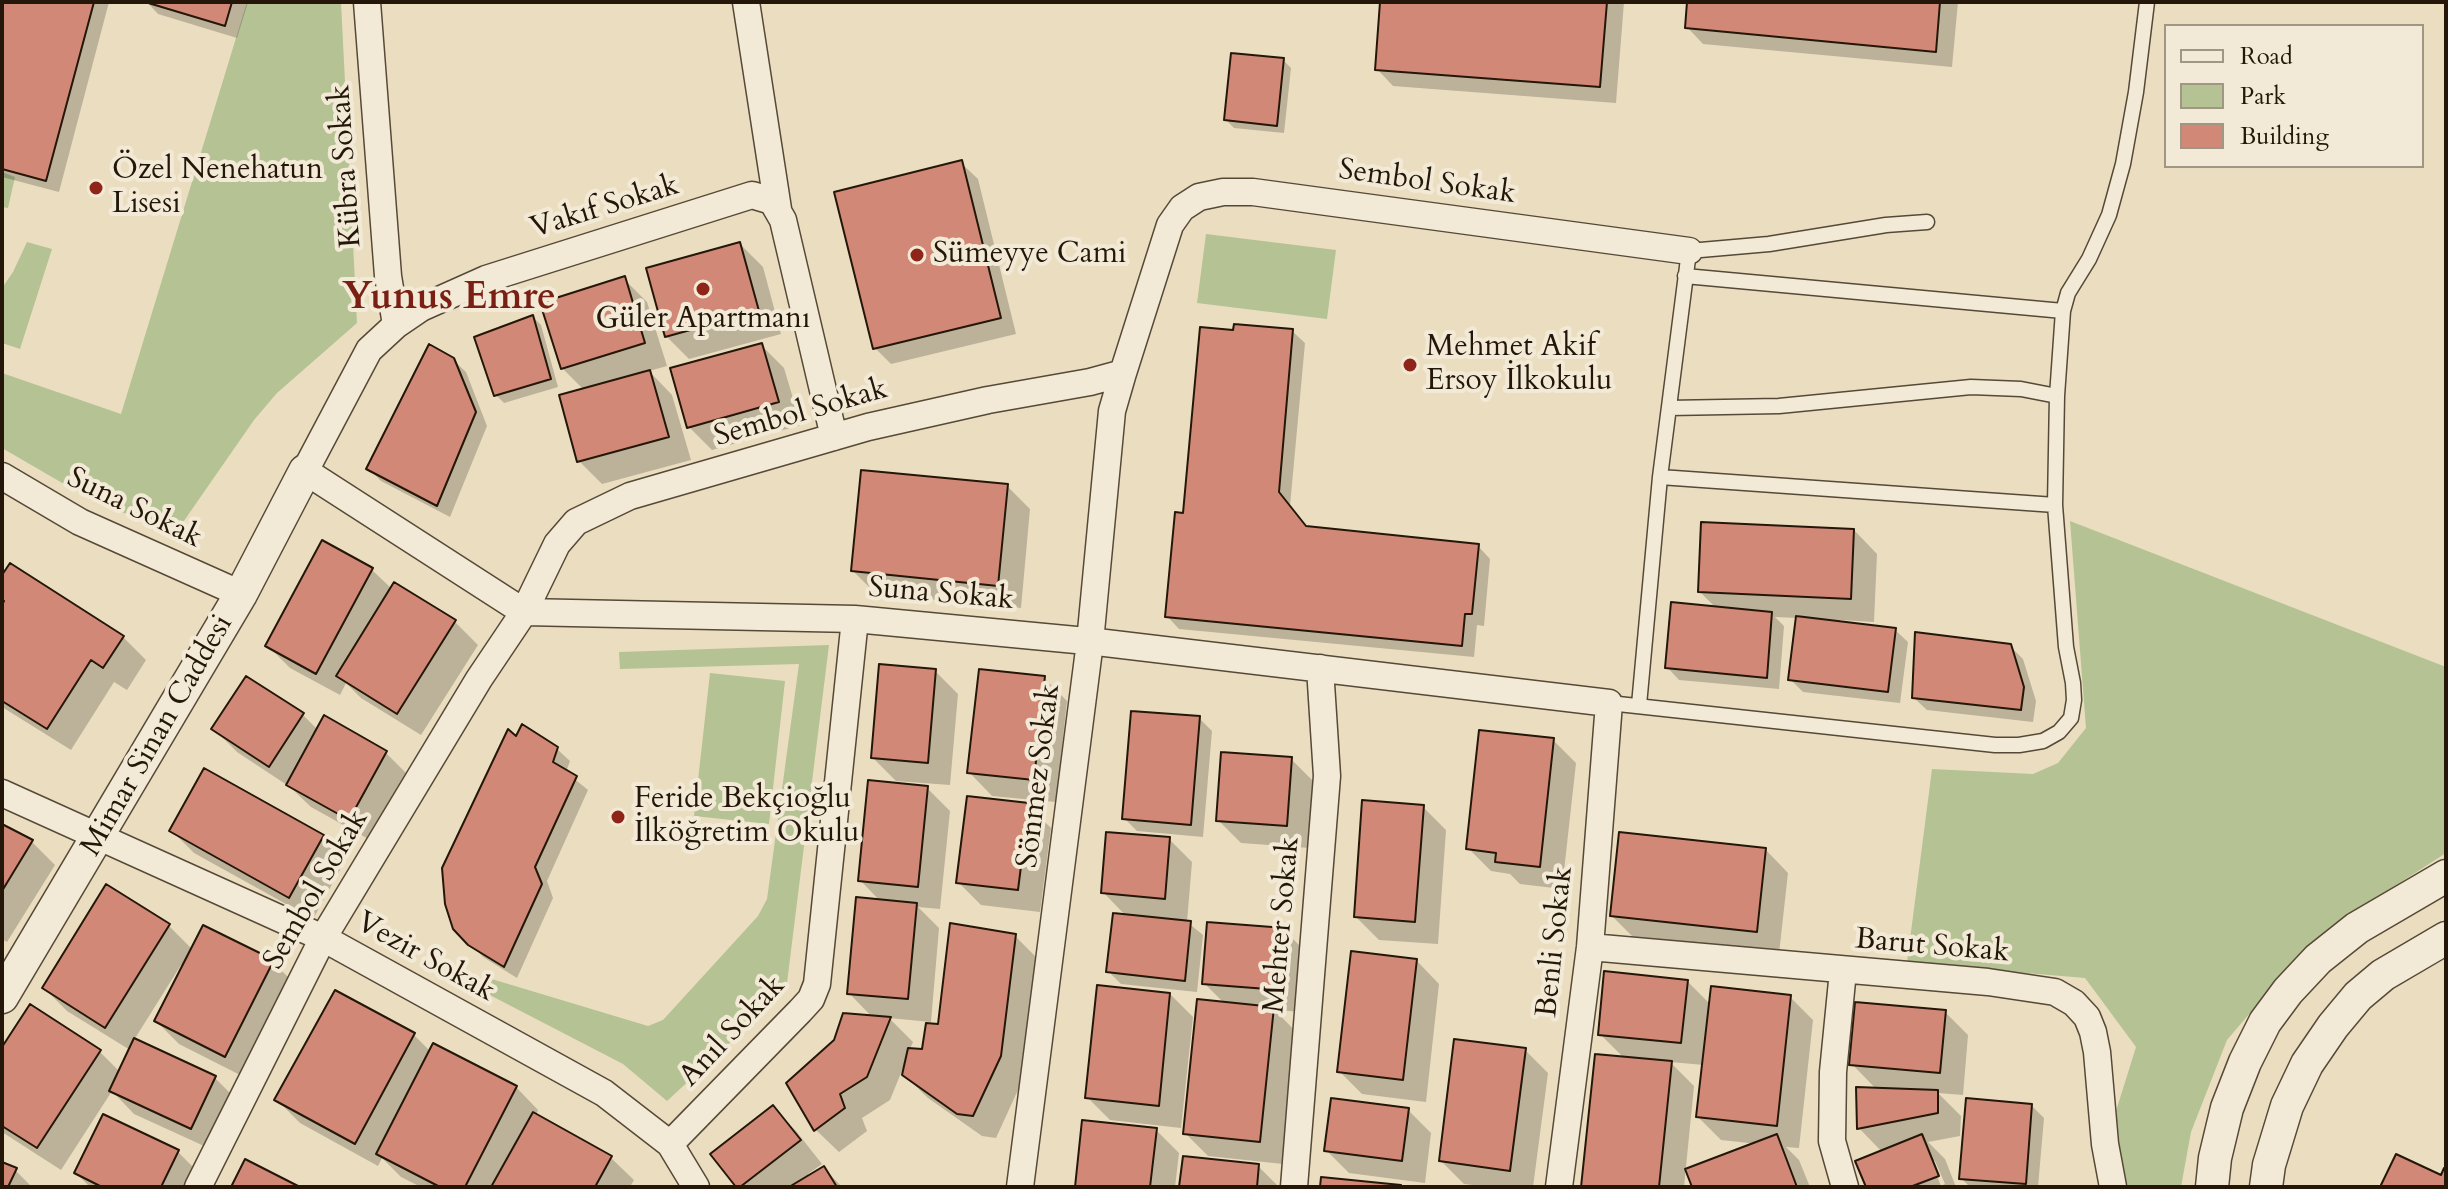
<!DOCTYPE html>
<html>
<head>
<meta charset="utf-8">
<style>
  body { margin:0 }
  #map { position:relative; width:2448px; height:1189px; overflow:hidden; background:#ebdec0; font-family:Cardo,serif }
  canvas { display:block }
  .frame { position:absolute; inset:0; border:4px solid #241709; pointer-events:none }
  .legend { position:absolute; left:2164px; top:24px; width:260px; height:144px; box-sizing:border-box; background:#f2ead6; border:2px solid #a09684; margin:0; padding:10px 14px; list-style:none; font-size:24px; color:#241709 }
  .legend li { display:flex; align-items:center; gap:16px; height:40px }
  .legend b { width:40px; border:2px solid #a09684 }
</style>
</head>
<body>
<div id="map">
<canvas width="2448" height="1189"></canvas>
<div class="frame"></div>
<ul class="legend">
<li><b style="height:10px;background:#f2ead6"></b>Road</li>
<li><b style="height:22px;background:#b5c294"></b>Park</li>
<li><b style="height:22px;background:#d18876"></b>Building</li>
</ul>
</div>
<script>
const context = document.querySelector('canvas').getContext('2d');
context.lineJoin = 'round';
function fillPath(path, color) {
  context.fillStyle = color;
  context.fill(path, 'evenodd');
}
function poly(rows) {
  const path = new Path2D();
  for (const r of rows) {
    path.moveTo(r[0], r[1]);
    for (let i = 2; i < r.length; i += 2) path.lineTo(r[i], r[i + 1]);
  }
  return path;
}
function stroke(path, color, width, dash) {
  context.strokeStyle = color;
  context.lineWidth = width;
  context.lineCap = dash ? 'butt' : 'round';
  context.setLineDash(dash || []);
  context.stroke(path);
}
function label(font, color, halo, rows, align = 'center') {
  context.font = font + ' Cardo,serif';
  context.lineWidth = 8;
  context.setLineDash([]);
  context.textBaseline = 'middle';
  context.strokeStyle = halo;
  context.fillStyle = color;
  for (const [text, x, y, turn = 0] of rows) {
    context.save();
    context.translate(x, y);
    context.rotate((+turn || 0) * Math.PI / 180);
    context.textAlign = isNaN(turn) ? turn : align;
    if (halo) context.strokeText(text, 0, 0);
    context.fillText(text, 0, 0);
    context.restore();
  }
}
fillPath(poly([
  [247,2,341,2,357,323,277,393,254,420,179,528,124,513,76,491,2,448,2,373,121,414],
  [2,172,15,177,8,208,2,207],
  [1206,234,1336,250,1327,319,1197,303],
  [27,242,52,249,20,349,2,343,2,288,13,272],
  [2070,521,2446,667,2446,853,2387,891,2301,953,2227,1040,2191,1132,2181,1187,2128,1187,2115,1145,2116,1111,2136,1047,2085,978,1907,963,1932,769,2033,774,2058,763,2086,728],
  [829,645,786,991,667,1101,623,1064,482,991,485,977,648,1026,663,1020,758,916,767,899,799,664,620,669,619,652],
  [710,673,785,681,769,824,694,816]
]), '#b5c294');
fillPath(poly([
  [2,2,109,2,59,192,2,177],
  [147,2,248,2,237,38,158,14],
  [1382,2,1624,2,1616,103,1393,86,1377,69],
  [1689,2,1958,2,1952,67,1703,44,1687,27],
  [1283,60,1291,68,1284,133,1234,128,1226,120],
  [961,163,978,179,1016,334,891,364,875,348],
  [740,244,763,267,781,334,689,359,666,336],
  [624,279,647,302,667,366,649,371,672,395,691,460,602,484,579,461,584,390,562,368],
  [533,317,541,325,558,387,504,403,496,395],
  [1292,331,1305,343,1290,506,1308,529,1478,546,1490,559,1484,626,1477,625,1474,657,1179,629,1167,616,1235,332],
  [761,345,784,368,801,425,712,450,689,427],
  [452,359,466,372,487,426,450,517,381,481,368,468],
  [1007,486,1030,509,1021,608,876,594,853,571],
  [1854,530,1877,554,1874,622,1840,620,1840,623,1895,630,1908,642,1900,703,1803,692,1790,679,1798,618,1775,617,1784,626,1779,689,1679,680,1667,667,1717,609,1700,592],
  [322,543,372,570,392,589,395,585,455,622,478,645,421,735,361,698,346,683,340,695,290,668,267,645],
  [2,579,123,637,146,660,127,690,114,682,71,750,2,707,2,609,5,604,2,601],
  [2010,646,2023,659,2036,701,2033,722,1927,710,1914,698],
  [935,671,958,694,950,785,896,781,873,758],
  [1044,678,1067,701,1056,802,992,796,969,772],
  [303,715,318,730,325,718,386,753,409,776,372,841,311,807,290,787,237,752,214,729],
  [1199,718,1212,731,1203,837,1137,831,1124,818],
  [517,739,557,749,570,761,566,772,588,790,547,881,553,898,517,978,483,957,455,928],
  [1553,740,1576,763,1562,889,1520,884,1510,874,1491,871,1468,848],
  [1291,759,1314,782,1310,848,1241,843,1218,820],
  [927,788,950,811,940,909,918,907,939,928,931,1022,889,1018,913,1042,909,1051,923,1051,940,1026,1015,936,1038,959,1023,1079,996,1138,982,1136,928,1098,904,1075,907,1063,905,1063,890,1100,862,1118,867,1131,839,1152,816,1130,788,1083,873,1018,849,993,881,902,860,880],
  [1028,805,1051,828,1040,912,981,905,958,882],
  [1423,807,1446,830,1438,944,1379,940,1356,917],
  [2,826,32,842,55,865,7,942,2,939],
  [171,830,323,836,346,859,313,919,194,853],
  [1169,839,1192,862,1187,922,1203,935,1197,992,1121,984,1108,971,1126,916,1103,892],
  [1765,849,1788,873,1779,954,1635,939,1612,916],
  [169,926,193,950,273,962,296,985,248,1079,179,1044,156,1021,184,966,181,965,134,1040,215,1078,238,1101,215,1151,134,1114,112,1091,61,1170,2,1132,2,1051,31,1007,100,1052,120,1072,130,1050,67,1011,44,988],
  [1284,930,1307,953,1302,1012,1275,1010,1296,1032,1283,1164,1208,1156,1185,1133,1224,1003,1204,983],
  [1416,960,1439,984,1426,1102,1362,1094,1339,1071],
  [1687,981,1711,1005,1790,997,1813,1020,1799,1148,1786,1147,1799,1160,1810,1187,1694,1187,1758,1144,1721,1140,1698,1117,1704,1065,1670,1062,1694,1086,1684,1187,1583,1187,1625,1059,1600,1034],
  [336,993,414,1035,430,1051,516,1087,538,1110,536,1116,611,1158,634,1180,630,1187,421,1187,401,1177,382,1158,378,1166,300,1123,277,1100],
  [1170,994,1193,1017,1181,1128,1110,1120,1087,1097],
  [1945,1012,1968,1035,1963,1095,1938,1093,1961,1116,1960,1136,1928,1142,1945,1159,1956,1187,1868,1187,1882,1152,1859,1128,1877,1090,1852,1064],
  [1931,1161,1935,1161,1945,1184,1941,1186],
  [1525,1050,1548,1073,1533,1187,1490,1187,1464,1184,1441,1161],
  [2031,1105,2044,1118,2038,1187,1970,1187,1961,1178],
  [773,1108,796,1131,822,1164,808,1174,810,1177,824,1168,842,1187,738,1187],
  [1408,1110,1431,1133,1425,1183,1349,1173,1326,1150],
  [1156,1130,1179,1153,1175,1187,1077,1187],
  [178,1152,201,1175,195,1187,90,1187,76,1173],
  [2,1164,15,1170,32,1187,2,1187],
  [1258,1166,1279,1187,1181,1187]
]), '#0003');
const building = poly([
  [2,2,94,2,46,181,2,169,2,2],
  [145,2,232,2,225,26,145,2],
  [1380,2,1607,2,1600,87,1375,70,1380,2],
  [1687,2,1940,2,1936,52,1685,28,1687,2],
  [1231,53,1284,58,1277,126,1224,120,1231,53],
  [962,160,1001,318,873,349,834,192,962,160],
  [740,242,759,311,665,337,646,268,740,242],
  [625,276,645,343,561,369,540,303,625,276],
  [533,315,551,379,494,396,474,337,533,315],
  [1234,324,1293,329,1279,492,1306,526,1479,544,1472,614,1465,614,1462,646,1165,617,1175,512,1183,513,1200,327,1233,330,1234,324],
  [762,343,779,402,687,428,670,368,762,343],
  [429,344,454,358,476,412,437,506,366,469,429,344],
  [650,370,669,437,577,462,559,395,650,370],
  [861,470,1008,484,998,586,851,571,861,470],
  [1701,522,1854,529,1851,599,1698,592,1701,522],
  [322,540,373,568,316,674,265,646,322,540],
  [10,563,124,636,103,668,91,660,47,729,2,701,2,605,4,601,2,600,2,575,10,563],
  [394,582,456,620,397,714,336,676,394,582],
  [1671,602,1772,612,1767,678,1665,668,1671,602],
  [1796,616,1896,628,1888,692,1788,680,1796,616],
  [1915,632,2011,644,2024,687,2021,710,1912,698,1915,632],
  [879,664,936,669,928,763,871,758,879,664],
  [979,669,1045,676,1034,780,967,773,979,669],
  [246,676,304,713,269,767,211,729,246,676],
  [1131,711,1200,716,1191,825,1122,819,1131,711],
  [324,715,387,751,349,820,286,785,324,715],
  [522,724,558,747,553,762,577,776,535,867,542,884,504,967,468,945,453,929,445,904,442,868,508,729,516,736,522,724],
  [1479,730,1554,738,1540,867,1495,862,1496,853,1466,849,1479,730],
  [1221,752,1292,757,1287,826,1216,821,1221,752],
  [204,768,324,835,289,898,169,831,204,768],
  [868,780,928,786,918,887,858,881,868,780],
  [967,796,1029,803,1018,890,956,883,967,796],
  [1362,800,1424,805,1415,922,1354,917,1362,800],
  [2,824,33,840,2,891,2,824],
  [1106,832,1170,837,1165,899,1101,893,1106,832],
  [1619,832,1766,848,1757,932,1610,916,1619,832],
  [106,884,170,924,105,1028,42,988,106,884],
  [856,897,917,903,908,999,847,994,856,897],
  [1113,913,1191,921,1185,981,1106,972,1113,913],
  [1207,922,1285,928,1280,990,1202,984,1207,922],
  [950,923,1016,934,1001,1056,973,1116,957,1114,902,1075,908,1048,922,1049,926,1023,938,1024,950,923],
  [203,925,274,960,225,1057,154,1021,203,925],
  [1351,951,1417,959,1403,1080,1337,1072,1351,951],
  [1604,971,1688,980,1681,1043,1598,1035,1604,971],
  [1097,985,1170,993,1159,1106,1085,1098,1097,985],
  [1711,986,1791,995,1777,1126,1696,1117,1711,986],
  [335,990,415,1033,355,1144,274,1100,335,990],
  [1197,999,1274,1007,1260,1142,1183,1134,1197,999],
  [1855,1002,1946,1010,1940,1073,1849,1065,1855,1002],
  [30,1004,101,1050,37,1148,2,1126,2,1047,30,1004],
  [843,1013,891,1017,867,1077,840,1094,845,1108,814,1131,786,1083,834,1040,843,1013],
  [134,1038,216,1076,191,1129,109,1091,134,1038],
  [1454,1039,1526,1048,1510,1171,1439,1161,1454,1039],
  [433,1043,517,1086,465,1187,440,1187,376,1154,433,1043],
  [1595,1054,1672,1061,1659,1187,1581,1187,1595,1054],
  [1856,1087,1938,1090,1938,1113,1857,1129,1856,1087],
  [1331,1098,1409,1108,1402,1161,1324,1151,1331,1098],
  [1966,1098,2032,1104,2026,1184,1959,1179,1966,1098],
  [773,1105,801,1140,740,1187,736,1187,710,1154,773,1105],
  [533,1112,612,1156,595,1187,491,1187,533,1112],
  [103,1114,179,1150,161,1187,102,1187,74,1173,103,1114],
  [1082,1120,1157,1128,1150,1187,1075,1187,1082,1120],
  [1777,1134,1797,1187,1692,1187,1685,1169,1777,1134],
  [1922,1134,1939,1176,1910,1187,1866,1187,1855,1161,1922,1134],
  [2396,1154,2441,1175,2444,1168,2446,1169,2446,1187,2380,1187,2396,1154],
  [1183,1156,1259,1164,1257,1187,1179,1187,1183,1156],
  [245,1159,300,1187,231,1187,245,1159],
  [2,1162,17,1168,8,1187,2,1187,2,1162],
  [824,1166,837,1187,789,1187,824,1166],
  [1321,1177,1401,1185,1400,1187,1320,1187,1321,1177]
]);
fillPath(building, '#d18876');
stroke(building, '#241709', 2);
const service = poly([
  [1685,276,2063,311],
  [1669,408,1779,406,1971,387,2021,389,2057,396],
  [1660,477,2055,505],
  [1609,703,1995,745,2019,745,2043,741,2059,732,2071,718,2074,700,2073,683,2066,647,2055,505,2057,396,2063,311,2068,293,2089,259,2109,215,2123,164,2136,92,2147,2],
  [1639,705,1660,477,1689,251,1769,244,1886,225,1927,222]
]);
const minor = poly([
  [367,2,388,276,396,325],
  [746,2,778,209],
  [834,437,783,220,772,201,752,195,486,279,421,308,396,325,369,350,305,471,524,612,855,619,1097,642,1609,703,1590,947,1559,1187],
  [2,476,80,522,241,594],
  [2,793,323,938,604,1093,670,1144,696,1187],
  [1590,947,1988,982,2055,992,2074,1003,2087,1017,2093,1032,2097,1052,2105,1144,2113,1187],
  [1843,971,1833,1072,1832,1141,1845,1187],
  [670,1144,800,1011,811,999,817,984,855,619],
  [198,1187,323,938,479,679,524,612,557,544,576,522,630,496,868,427,988,400,1090,382,1123,373,1170,225,1182,208,1199,197,1223,192,1253,192,1689,251],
  [1020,1187,1090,642,1112,411,1123,373],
  [1294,1187,1327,776,1320,668]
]);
const tertiary = poly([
  [2,997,241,594,305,471],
  [2212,1187,2215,1158,2227,1108,2245,1062,2265,1022,2288,991,2318,959,2357,928,2446,876],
  [2266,1187,2269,1165,2287,1106,2307,1064,2333,1026,2358,996,2383,975,2446,938]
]);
stroke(service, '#564937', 17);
stroke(minor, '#564937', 29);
stroke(tertiary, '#564937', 35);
stroke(service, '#f2ead6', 14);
stroke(minor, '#f2ead6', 26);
stroke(tertiary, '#f2ead6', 32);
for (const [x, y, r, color] of [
  [96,188,8,"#8f2418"],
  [917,255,8,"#8f2418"],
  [703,289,8,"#8f2418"],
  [1410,365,8,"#8f2418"],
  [618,817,8,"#8f2418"]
]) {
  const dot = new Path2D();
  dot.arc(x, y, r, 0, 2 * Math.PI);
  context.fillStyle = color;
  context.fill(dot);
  stroke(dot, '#f2ead6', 3);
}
label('30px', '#241709', '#f2ead6', [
  ["Kübra Sokak",347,166,-94],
  ["Sembol Sokak",1427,183,8],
  ["Vakıf Sokak",605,208,-17],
  ["Sembol Sokak",801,414,-16],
  ["Suna Sokak",134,509,26],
  ["Suna Sokak",941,595,5],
  ["Mimar Sinan Caddesi",158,736,-60],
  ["Sönmez Sokak",1040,776,-83],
  ["Sembol Sokak",317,890,-60],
  ["Mehter Sokak",1283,925,-85],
  ["Benli Sokak",1556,942,-84],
  ["Barut Sokak",1932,947,5],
  ["Vezir Sokak",425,958,29],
  ["Anıl Sokak",733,1032,-47]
]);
label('30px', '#241709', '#f2ead6', [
  ["Özel Nenehatun",112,171],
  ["Lisesi",112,205],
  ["Sümeyye Cami",933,255],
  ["Güler Apartmanı",703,320,"center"],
  ["Mehmet Akif",1426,348],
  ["Ersoy İlkokulu",1426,382],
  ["Feride Bekçioğlu",634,800],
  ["İlköğretim Okulu",634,834]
], 'left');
label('bold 38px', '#7a1f14', '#f2ead6', [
  ["Yunus Emre",449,299]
]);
</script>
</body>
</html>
